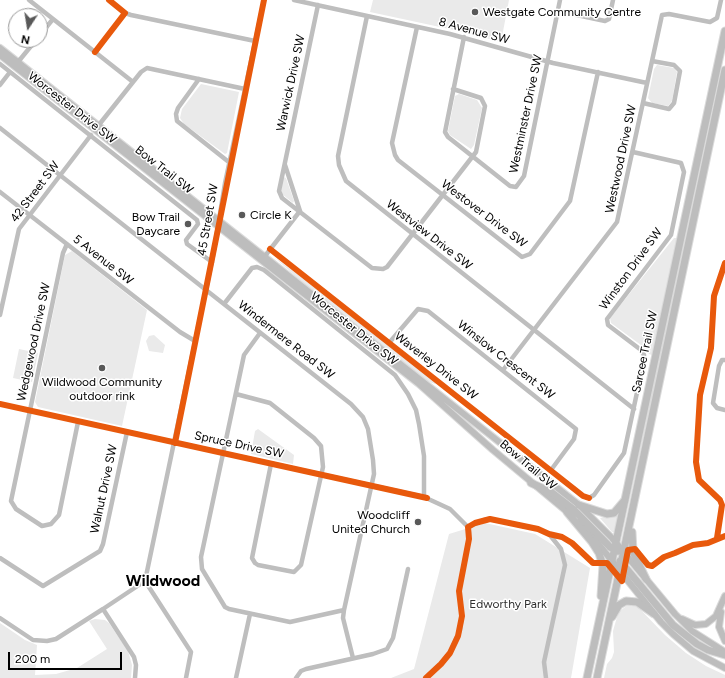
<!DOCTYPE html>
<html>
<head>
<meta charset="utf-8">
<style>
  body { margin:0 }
  #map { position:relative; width:725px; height:678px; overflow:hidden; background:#fff; font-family:Figtree,sans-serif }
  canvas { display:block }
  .north { position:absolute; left:8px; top:8px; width:40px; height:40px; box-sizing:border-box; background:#fff; border:1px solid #999; border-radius:50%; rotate:192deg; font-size:11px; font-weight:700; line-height:16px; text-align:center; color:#000 }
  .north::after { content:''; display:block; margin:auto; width:14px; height:18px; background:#595959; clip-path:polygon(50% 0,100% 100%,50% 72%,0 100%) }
  .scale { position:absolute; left:8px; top:652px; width:114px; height:18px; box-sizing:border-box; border:2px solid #000; border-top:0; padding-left:5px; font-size:12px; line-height:14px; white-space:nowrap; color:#000; -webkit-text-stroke:3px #fff; paint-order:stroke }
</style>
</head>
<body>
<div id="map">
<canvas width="725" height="678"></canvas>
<div class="north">N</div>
<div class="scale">200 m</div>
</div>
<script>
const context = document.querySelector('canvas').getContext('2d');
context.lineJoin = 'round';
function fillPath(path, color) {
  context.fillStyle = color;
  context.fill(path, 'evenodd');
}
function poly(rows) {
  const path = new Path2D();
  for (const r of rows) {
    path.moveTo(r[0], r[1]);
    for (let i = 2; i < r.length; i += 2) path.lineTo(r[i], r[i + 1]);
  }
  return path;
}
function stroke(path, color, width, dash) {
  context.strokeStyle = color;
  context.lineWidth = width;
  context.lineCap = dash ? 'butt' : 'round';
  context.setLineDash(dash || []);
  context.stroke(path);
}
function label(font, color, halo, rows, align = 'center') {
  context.font = font + ' Figtree,sans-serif';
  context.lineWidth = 3;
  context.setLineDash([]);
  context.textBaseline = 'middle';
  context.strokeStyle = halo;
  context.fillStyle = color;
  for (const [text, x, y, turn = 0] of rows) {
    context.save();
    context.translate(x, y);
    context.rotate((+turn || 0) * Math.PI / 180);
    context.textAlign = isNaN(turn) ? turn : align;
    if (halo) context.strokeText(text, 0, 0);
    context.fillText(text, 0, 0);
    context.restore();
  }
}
fillPath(poly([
  [373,0,509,0,501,42,468,33,370,12],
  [657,65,674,68,677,72,672,101,668,106,652,103,648,98,654,69],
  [201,84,239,92,227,153,225,154,184,124,180,118,182,109],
  [459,94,477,100,482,108,474,145,471,149,450,135,448,131,455,96],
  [283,177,286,178,294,201,293,203,282,194,281,190],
  [674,238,677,238,652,355,649,354,645,348,611,323,610,318],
  [72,251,147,310,122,426,38,407,35,402,65,255],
  [274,257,297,274,436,383,435,384,427,381,311,290],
  [154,335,165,345,163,353,149,351,146,341,149,336],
  [19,349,38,353,32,382,13,378],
  [258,429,294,455,293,464,251,454,255,431],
  [616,514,618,515,615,532,612,532,600,518],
  [485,523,535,534,590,568,571,678,391,678,414,669,449,534],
  [629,604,636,605,665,635,686,653,706,666,725,675,725,678,604,678,607,664,612,658,614,652,613,631,617,617,620,611],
  [95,619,105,620,109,623,128,651,132,665,131,678,0,678,0,623,25,640,37,645,35,675,56,674,77,668,107,649,89,621]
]), '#eaeaea');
const major = poly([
  [0,48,579,505,612,538,675,614,692,631,725,652],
  [0,55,419,384,493,450,571,515],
  [579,522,596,541,661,622,673,634,693,651,725,668],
  [721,612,719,627,725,641],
  [682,619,695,625,706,624,716,616,725,596]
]);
const highway = poly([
  [531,483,551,492,573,509,610,547,618,551],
  [579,505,607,514,614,513,625,500],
  [567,512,592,542,599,553,603,566,601,596],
  [632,532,633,552,646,579],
  [620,561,673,625,697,644,708,650,725,655],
  [612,617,619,605,626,601,637,602,654,614],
  [587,678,725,31],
  [597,678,725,70]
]);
stroke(major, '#dbdbdb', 8);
stroke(highway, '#dbdbdb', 9);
stroke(poly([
  [29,0,133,82],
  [109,0,125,13,131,15,255,41],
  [294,0,450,34,553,63,647,83],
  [318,5,279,191,282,198,372,268,383,269,387,267,476,152,485,106,481,98,453,89],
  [558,11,605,21,609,19,613,0],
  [367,16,338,156,339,165,346,181,634,409],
  [417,27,392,143,395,155,398,160,522,257,530,254,570,201,598,72],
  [40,35,53,19],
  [464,37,445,132,448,137,510,186,516,187,524,176,560,0],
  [95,52,125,13],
  [18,62,36,40],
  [0,64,197,220,198,224,186,240,187,244,212,262],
  [199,79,178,108,176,114,177,121,230,163],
  [0,85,10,72],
  [643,103,669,109,674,103,680,71,674,65,652,61],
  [98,126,141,72,147,68,245,89],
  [0,128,351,404,363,417,368,429,373,460,374,474,344,610,343,618,353,658],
  [285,165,300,211],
  [0,192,180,332,195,341],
  [67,244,63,253,11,501,16,509,42,526,51,524,59,515,78,422],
  [270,249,583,496,589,498,594,495,624,453,644,360,644,355,641,350,608,325,607,319,671,235,684,172,681,163,633,152],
  [265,256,300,211],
  [224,304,252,268,257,267,264,270,395,375,408,394,416,410,419,424,424,456,424,497],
  [0,315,19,229,91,135],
  [260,333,244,355,201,557,202,569,225,607,229,609,290,622,344,610],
  [389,343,418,309,428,311,576,429,574,439,551,470],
  [725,360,722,360,719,366,713,403,717,408,725,410],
  [503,370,617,222,662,15,669,14,710,22,717,18,721,0],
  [236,394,270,403,314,438,321,446,323,467,301,565,294,572,258,565,255,563,252,558,271,464],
  [0,404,424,497,450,509,468,527,469,532,469,539,459,591,462,616,460,630,450,653,441,664,426,678],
  [468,527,484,520,490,519,538,529,549,534,561,549,565,565,544,662,546,678],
  [0,558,43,586,100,551,103,544,127,432],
  [145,581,191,652,186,678],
  [103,609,145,581,213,256,225,183,264,0],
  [0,618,33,640,47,641,56,639,103,609,134,657,136,665,135,678],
  [236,678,250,614],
  [296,678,301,671,306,669,373,654,387,649,393,638,408,569]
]), '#bebebe', 4.5);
stroke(major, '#bdbdbd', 6);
stroke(highway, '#bdbdbd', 7);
stroke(poly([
  [95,52,125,13,109,0],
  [270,249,583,496,589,498],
  [0,404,427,498],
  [175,443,264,0],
  [717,538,722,505,720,500,699,480,696,462,700,395,711,348,714,296,725,263],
  [622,581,628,550,635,549,648,565,652,566,664,557,675,553,693,545,708,543,725,536],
  [426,678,441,664,450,653,458,636,462,616,459,591,469,539,468,527,475,523,490,519,538,529,549,534,562,537,572,543,593,563,607,563,622,581]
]), '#e8590c', 6);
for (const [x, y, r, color] of [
  [475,12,4,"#595959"],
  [242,215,4,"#595959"],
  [188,224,4,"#595959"],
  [102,368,4,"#595959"],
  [418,522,4,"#595959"]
]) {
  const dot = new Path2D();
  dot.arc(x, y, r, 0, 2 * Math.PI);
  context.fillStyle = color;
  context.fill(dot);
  stroke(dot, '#fff', 1.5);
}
label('12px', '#000', '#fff', [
  ["Westgate Community Centre",483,12],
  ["Circle K",250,215],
  ["Bow Trail",180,217,"right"],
  ["Daycare",180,231,"right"],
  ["Wildwood Community",102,382,"center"],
  ["outdoor rink",102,396,"center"],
  ["Woodcliff",410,515,"right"],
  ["United Church",410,529,"right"]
], 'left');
label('12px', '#000', '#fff', [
  ["8 Avenue SW",474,31,15],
  ["Warwick Drive SW",291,83,-78],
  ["Worcester Drive SW",72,108,38],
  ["Westminster Drive SW",526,114,-78],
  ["Westwood Drive SW",621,159,-78],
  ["Bow Trail SW",164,170,38],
  ["42 Street SW",35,192,-53],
  ["Westover Drive SW",484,214,37],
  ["45 Street SW",208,220,-80],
  ["Westview Drive SW",429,235,38],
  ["5 Avenue SW",103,260,38],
  ["Winston Drive SW",631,269,-54],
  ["Worcester Drive SW",354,329,39],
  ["Windermere Road SW",286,340,38],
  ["Wedgewood Drive SW",34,342,-78],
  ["Sarcee Trail SW",645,352,-78],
  ["Winslow Crescent SW",506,360,38],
  ["Waverley Drive SW",436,366,38],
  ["Spruce Drive SW",239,445,12],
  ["Bow Trail SW",528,465,40],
  ["Walnut Drive SW",104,489,-78]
]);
label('12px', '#303030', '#fff', [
  ["Edworthy Park",508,604]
]);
label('bold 16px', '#000', '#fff', [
  ["Wildwood",163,581]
]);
</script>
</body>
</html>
